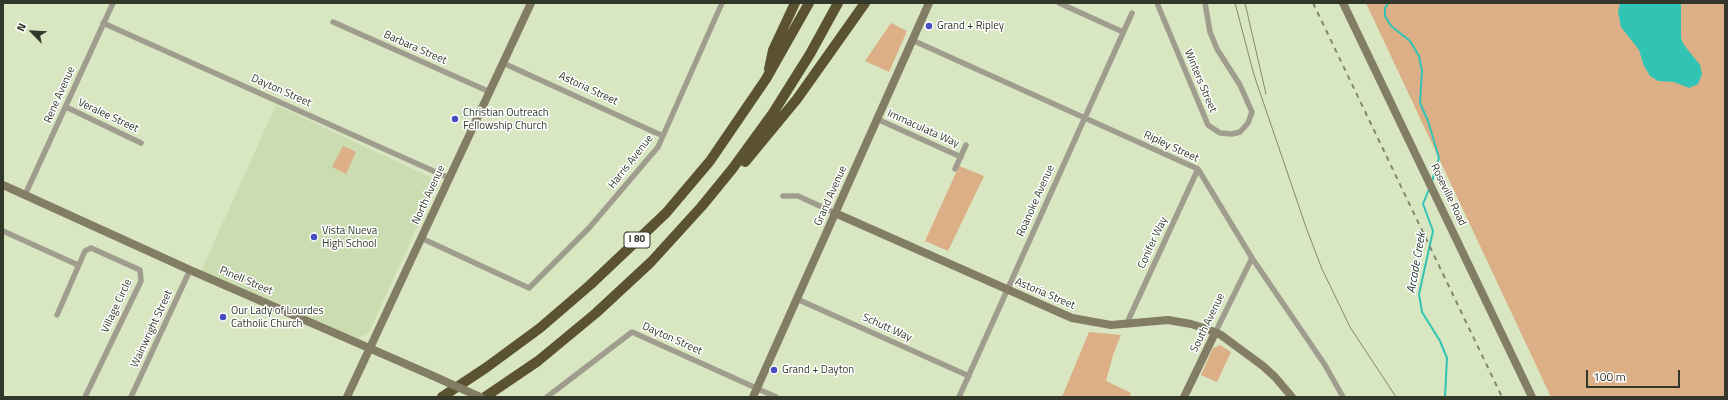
<!DOCTYPE html>
<html>
<head>
<meta charset="utf-8">
<style>
  body { margin:0 }
  #map { position:relative; width:1728px; height:400px; overflow:hidden; background:#d8e6c2; font-family:"Titillium Web",sans-serif }
  canvas { display:block }
  .frame { position:absolute; inset:0; border:4px solid #323729; pointer-events:none }
  .north { position:absolute; left:12px; top:12px; width:40px; height:40px; -webkit-text-stroke:3px #fff; paint-order:stroke; rotate:294deg; font-size:11px; font-weight:700; line-height:16px; text-align:center; color:#323729 }
  .north::after { content:''; display:block; margin:auto; width:14px; height:18px; background:#323729; clip-path:polygon(50% 0,100% 100%,50% 72%,0 100%) }
  .scale { position:absolute; left:1586px; top:370px; width:94px; height:18px; box-sizing:border-box; border:2px solid #323729; border-top:0; padding-left:5px; font-size:12px; line-height:14px; white-space:nowrap; color:#323729; -webkit-text-stroke:3px #fff; paint-order:stroke }
</style>
</head>
<body>
<div id="map">
<canvas width="1728" height="400"></canvas>
<div class="frame"></div>
<div class="north">N</div>
<div class="scale">100 m</div>
</div>
<script>
const context = document.querySelector('canvas').getContext('2d');
context.lineJoin = 'round';
function fillPath(path, color) {
  context.fillStyle = color;
  context.fill(path, 'evenodd');
}
function poly(rows) {
  const path = new Path2D();
  for (const r of rows) {
    path.moveTo(r[0], r[1]);
    for (let i = 2; i < r.length; i += 2) path.lineTo(r[i], r[i + 1]);
  }
  return path;
}
function stroke(path, color, width, dash) {
  context.strokeStyle = color;
  context.lineWidth = width;
  context.lineCap = dash ? 'butt' : 'round';
  context.setLineDash(dash || []);
  context.stroke(path);
}
function label(font, color, halo, rows, align = 'center') {
  context.font = font + ' "Titillium Web",sans-serif';
  context.lineWidth = 3;
  context.setLineDash([]);
  context.textBaseline = 'middle';
  context.strokeStyle = halo;
  context.fillStyle = color;
  for (const [text, x, y, turn = 0] of rows) {
    context.save();
    context.translate(x, y);
    context.rotate((+turn || 0) * Math.PI / 180);
    context.textAlign = isNaN(turn) ? turn : align;
    if (halo) context.strokeText(text, 0, 0);
    context.fillText(text, 0, 0);
    context.restore();
  }
}
fillPath(poly([
  [276,105,438,181,368,334,361,336,360,338,355,339,201,271]
]), '#ccdcb1');
fillPath(poly([
  [1366,3,1725,3,1725,397,1551,397],
  [891,23,907,31,889,72,865,61],
  [343,146,356,152,346,174,332,167],
  [959,166,984,176,948,251,925,241],
  [1089,332,1121,335,1113,355,1106,381,1131,393,1129,397,1062,397],
  [1220,345,1231,352,1217,382,1201,375,1213,348]
]), '#ddaf86');
fillPath(poly([
  [1620,3,1681,3,1681,38,1684,45,1700,65,1702,74,1698,84,1689,88,1674,82,1658,81,1650,76,1644,66,1639,50,1621,27,1618,12]
]), '#31c4b5');
stroke(poly([
  [1388,3,1385,8,1385,16,1391,26,1410,41,1419,56,1422,71,1420,103,1428,121,1439,158,1432,181],
  [1429,189,1423,204,1433,231,1419,294,1422,312,1440,341,1447,358,1445,397]
]), '#31c4b5', 2);
stroke(poly([
  [1059,3,1123,32],
  [1157,3,1208,125,1220,133,1232,134,1240,132,1248,123,1252,112,1240,85,1217,49,1210,32,1205,3],
  [333,22,490,92],
  [103,23,449,178],
  [912,40,1198,169,1252,258,1325,365,1343,397],
  [503,63,663,136],
  [66,107,141,143],
  [877,119,961,157],
  [955,169,966,145],
  [25,195,113,3],
  [783,196,798,196,835,213],
  [3,231,78,265],
  [421,238,529,288,589,228,658,147,722,3],
  [797,299,969,376],
  [57,315,85,251,91,248,140,270,141,281,85,397],
  [1126,325,1198,169],
  [1215,333,1252,258],
  [131,397,190,270],
  [547,397,632,332,776,397],
  [959,397,1132,13]
]), '#a19d8e', 5.5);
stroke(poly([
  [1343,3,1532,397],
  [3,185,190,270,431,375],
  [835,213,1072,318,1111,325,1168,320,1191,324,1207,329,1221,335,1263,366,1275,377,1292,397],
  [347,397,531,3],
  [753,397,929,3],
  [1184,397,1215,333]
]), '#837d66', 8);
stroke(poly([
  [769,69,773,50,795,3],
  [745,162,797,99,865,3],
  [442,397,487,367,540,328,590,285,666,213,710,161,766,79,809,3],
  [485,397,538,361,596,313,651,262,702,206,733,168,773,113,810,54,838,3]
]), '#5b5231', 10);
stroke(poly([
  [1235,3,1254,75,1307,230,1322,269,1350,327,1396,397],
  [1245,3,1266,94]
]), '#7f8870', 1);
stroke(poly([
  [1313,3,1502,397]
]), '#7f8870', 2, [5, 5]);
stroke(poly([
  [431,375,480,397]
]), '#837d66', 8);
for (const [x, y, r, color] of [
  [929,26,4,"#494dc2"],
  [455,119,4,"#494dc2"],
  [314,237,4,"#494dc2"],
  [223,317,4,"#494dc2"],
  [774,370,4,"#494dc2"]
]) {
  const dot = new Path2D();
  dot.arc(x, y, r, 0, 2 * Math.PI);
  context.fillStyle = color;
  context.fill(dot);
  stroke(dot, '#fff', 1.5);
}
for (const [x, y, w] of [
  [637,240,26]
]) {
  const box = new Path2D();
  box.roundRect(x - w / 2, y - 8, w, 16, 3);
  context.fillStyle = '#fff';
  context.fill(box);
  stroke(box, '#323729', 1);
}
label('bold 10px', '#323729', null, [
  ["I 80",637,240]
]);
label('11px', '#323729', '#fff', [
  ["Grand + Ripley",937,26],
  ["Christian Outreach",463,113],
  ["Fellowship Church",463,126],
  ["Vista Nueva",322,231],
  ["High School",322,244],
  ["Our Lady of Lourdes",231,311],
  ["Catholic Church",231,324],
  ["Grand + Dayton",782,370]
], 'left');
label('11px', '#323729', '#fff', [
  ["Barbara Street",415,48,24],
  ["Winters Street",1200,81,67],
  ["Astoria Street",588,89,25],
  ["Dayton Street",281,91,24],
  ["Rene Avenue",60,95,-66],
  ["Veralee Street",108,116,25],
  ["Immaculata Way",923,129,24],
  ["Ripley Street",1171,147,25],
  ["Harris Avenue",631,162,-52],
  ["North Avenue",429,195,-65],
  ["Roseville Road",1448,195,64],
  ["Grand Avenue",831,196,-66],
  ["Roanoke Avenue",1036,201,-66],
  ["Conifer Way",1153,243,-65],
  ["Pinell Street",246,281,23],
  ["Astoria Street",1045,294,23],
  ["Village Circle",117,306,-65],
  ["South Avenue",1208,323,-64],
  ["Schutt Way",887,328,24],
  ["Wainwright Street",152,329,-65],
  ["Dayton Street",672,339,24]
]);
label('italic 12px', '#182f2c', '#fff', [
  ["Arcade Creek",1417,263,-80]
]);
</script>
</body>
</html>
